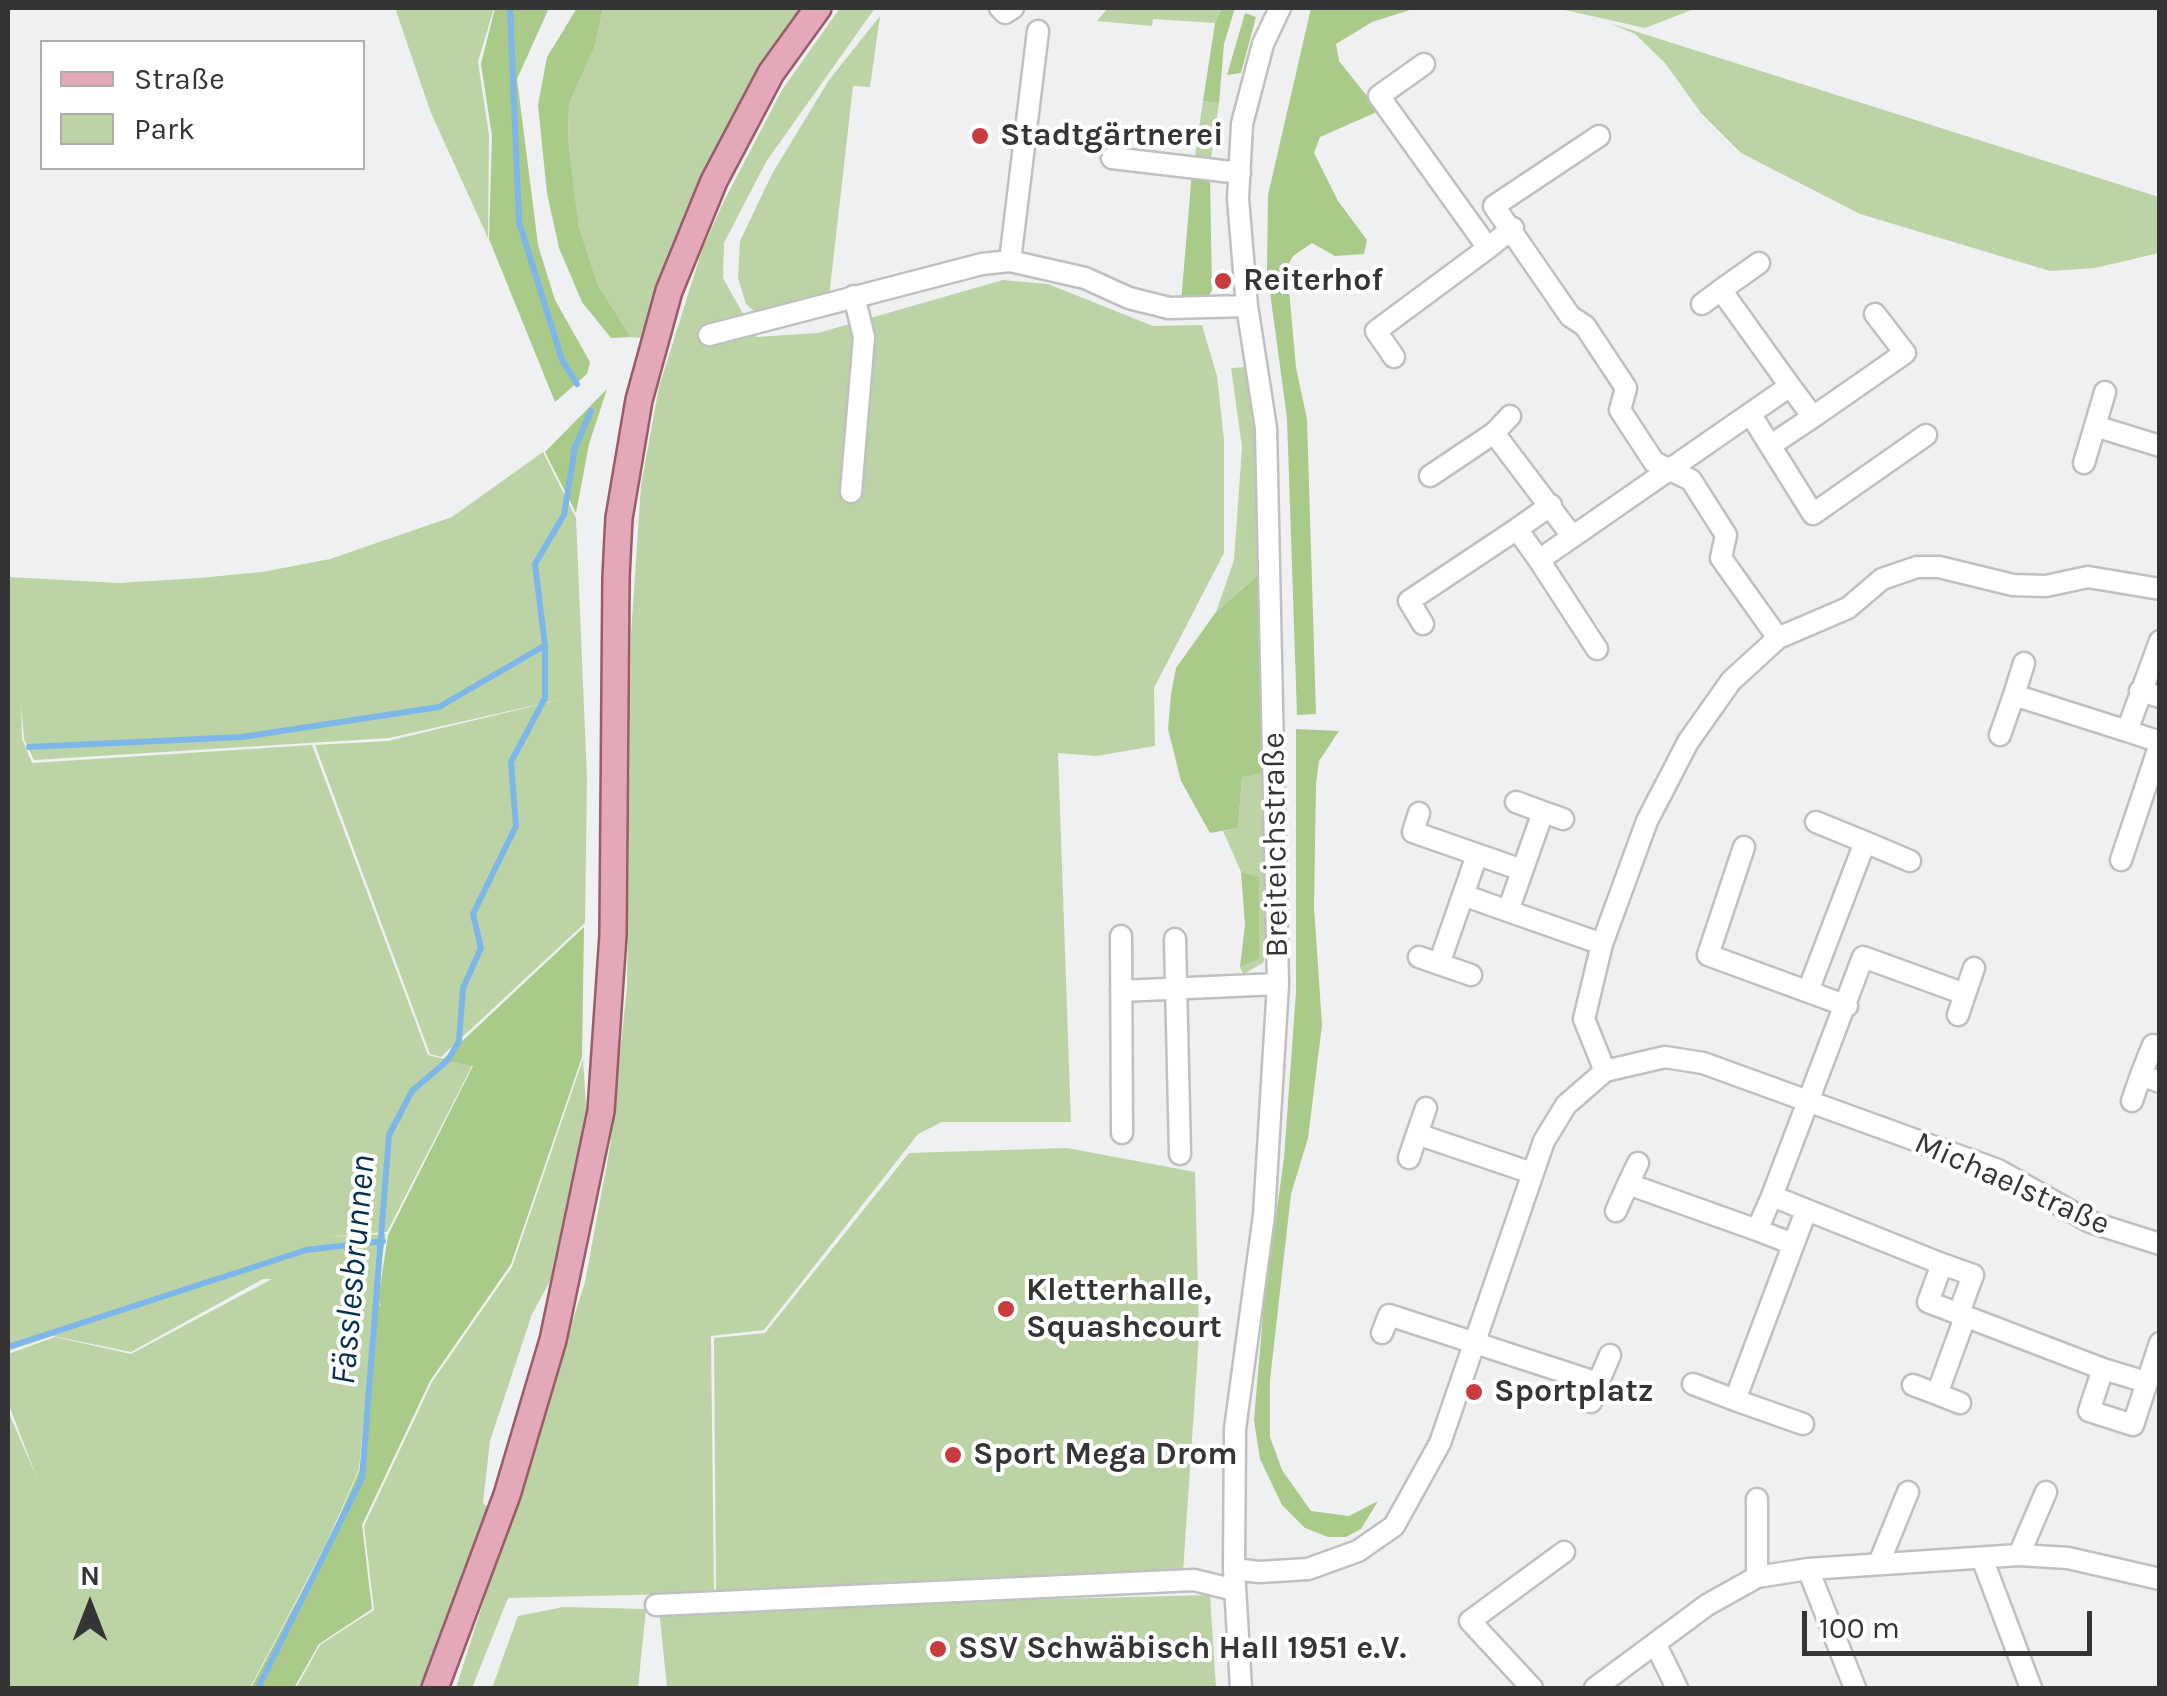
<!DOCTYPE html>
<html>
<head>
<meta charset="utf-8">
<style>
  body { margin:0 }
  #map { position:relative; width:2167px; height:1696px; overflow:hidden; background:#eff0f1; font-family:Karla,sans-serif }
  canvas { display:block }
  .frame { position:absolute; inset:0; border:10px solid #353536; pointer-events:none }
  .legend { position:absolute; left:40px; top:40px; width:325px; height:130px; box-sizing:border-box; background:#fff; border:2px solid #aeaeaf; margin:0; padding:12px 18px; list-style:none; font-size:30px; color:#353536 }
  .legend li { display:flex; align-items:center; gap:20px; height:50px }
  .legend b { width:50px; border:2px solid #aeaeaf }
  .north { position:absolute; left:40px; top:1556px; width:100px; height:100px; -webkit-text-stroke:8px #fff; paint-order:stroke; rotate:0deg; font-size:28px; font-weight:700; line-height:40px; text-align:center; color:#353536 }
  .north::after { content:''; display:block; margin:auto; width:35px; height:45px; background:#353536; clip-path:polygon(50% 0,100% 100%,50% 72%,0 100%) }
  .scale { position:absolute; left:1802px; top:1611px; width:290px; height:45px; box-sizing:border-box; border:5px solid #353536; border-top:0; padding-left:12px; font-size:30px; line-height:35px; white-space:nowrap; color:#353536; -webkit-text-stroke:8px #fff; paint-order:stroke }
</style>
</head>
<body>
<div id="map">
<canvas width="2167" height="1696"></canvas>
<div class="frame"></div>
<ul class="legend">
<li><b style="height:12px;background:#e3a9b8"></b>Straße</li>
<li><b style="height:28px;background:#bcd4a5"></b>Park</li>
</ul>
<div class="north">N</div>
<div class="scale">100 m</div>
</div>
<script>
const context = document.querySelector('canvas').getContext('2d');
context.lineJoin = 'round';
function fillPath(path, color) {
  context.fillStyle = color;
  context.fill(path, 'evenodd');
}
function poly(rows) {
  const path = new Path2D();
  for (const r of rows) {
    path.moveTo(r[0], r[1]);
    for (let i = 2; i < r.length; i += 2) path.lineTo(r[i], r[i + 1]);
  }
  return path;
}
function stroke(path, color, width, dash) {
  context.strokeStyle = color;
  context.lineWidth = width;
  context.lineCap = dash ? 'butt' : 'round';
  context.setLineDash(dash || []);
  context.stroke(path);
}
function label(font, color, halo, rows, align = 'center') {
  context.font = font + ' Karla,sans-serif';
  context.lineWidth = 8;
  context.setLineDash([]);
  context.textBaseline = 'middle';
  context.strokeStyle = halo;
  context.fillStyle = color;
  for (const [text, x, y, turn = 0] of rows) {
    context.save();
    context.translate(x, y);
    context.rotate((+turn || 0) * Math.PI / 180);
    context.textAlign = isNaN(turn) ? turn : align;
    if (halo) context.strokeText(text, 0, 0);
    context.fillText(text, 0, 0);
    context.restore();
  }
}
fillPath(poly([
  [395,8,494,8,478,62,489,135,488,238,431,113],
  [603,8,803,8,645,338,631,337,598,285,579,229,568,139,569,104,595,46],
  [840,8,875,8,766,162,724,243,723,278,756,337,818,333,1003,280,1048,284,1153,326,1202,325,1217,376,1224,440,1224,553,1154,688,1155,746,1096,756,1058,753,1071,1122,942,1122,918,1134,764,1330,711,1336,714,1593,508,1598,472,1688,456,1688,585,1282,610,1147,627,987,631,634,641,485,659,387,702,250,724,201,782,90],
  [1108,8,1222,8,1215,23,1153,19,1152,26,1097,21],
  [1556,8,1697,8,1645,28],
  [880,16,870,87,853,86,829,297,763,313,754,311,746,304,738,278,740,241,772,174,829,80],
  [1609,23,2159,197,2159,253,2095,268,2050,271,1860,214,1741,153,1701,113,1665,63,1635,34],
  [1203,101,1219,103,1211,158,1195,157],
  [1247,367,1258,428,1263,571,1216,612,1234,560,1242,447,1231,368],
  [543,452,576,518,587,778,585,923,441,1057,430,1054,315,745,388,741,567,698,389,738,34,760,24,739,21,703,22,739,32,763,312,745,428,1055,472,1066,387,1232,326,1237,386,1234,375,1299,359,1469,327,1542,250,1688,8,1688,8,1411,37,1478,8,1403,8,1354,55,1337,131,1354,272,1279,263,1279,131,1352,53,1336,8,1351,8,577,119,583,199,578,262,572,330,559,452,517],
  [1263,773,1268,948,1263,963,1243,974,1240,967,1259,959,1259,878,1241,872,1223,831,1238,828,1242,776],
  [583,1059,588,1135,566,1252,532,1314,490,1441,483,1503,488,1507,422,1688,296,1688,320,1645,374,1610,364,1526,432,1382,512,1267],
  [1067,1148,1195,1172,1199,1336,1183,1572,716,1592,714,1338,765,1333,909,1153],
  [1210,1595,1216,1688,667,1688,659,1609],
  [563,1607,646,1609,638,1688,492,1688,518,1616]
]), '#bcd4a5');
fillPath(poly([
  [495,8,549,8,517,79,538,245,555,300,590,362,587,374,555,402,489,239,492,136,481,64],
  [577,8,603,8,595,46,569,104,568,139,579,228,598,285,631,337,611,338,582,302,559,248,547,193,538,105,547,57],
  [1222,8,1235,8,1224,44,1219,103,1203,101,1215,23],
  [1311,8,1416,8,1372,22,1336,44,1339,61,1379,111,1320,137,1314,153,1338,201,1367,240,1364,254,1335,256,1312,243,1293,256,1287,267,1296,368,1307,419,1316,714,1297,715,1287,418,1267,270,1268,195],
  [1245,13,1256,17,1241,73,1227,75],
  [1192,172,1210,178,1212,290,1208,297,1181,303],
  [607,389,589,444,576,513,545,452],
  [1263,571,1263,773,1242,777,1238,828,1210,833,1181,781,1168,729,1171,694,1176,668,1216,612],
  [1296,729,1339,731,1319,761,1316,784,1314,907,1322,1025,1308,1138,1291,1194,1270,1380,1270,1437,1282,1470,1311,1511,1349,1516,1378,1501,1361,1529,1346,1537,1328,1537,1305,1528,1282,1505,1260,1459,1254,1420,1264,1303,1284,1158,1296,992],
  [1241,872,1259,877,1259,959,1240,967,1245,925],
  [584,927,582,1057,511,1264,430,1381,362,1525,372,1609,319,1644,294,1688,251,1688,328,1542,360,1469,376,1300,381,1307,378,1300,388,1235,473,1066,442,1060]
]), '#a9ca89');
stroke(poly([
  [510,8,519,222,562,360,577,384],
  [29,747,242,737,439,707,544,646],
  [8,1347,306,1250,383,1241],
  [258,1688,362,1478,389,1135,412,1091,448,1060,459,1041,463,988,481,948,473,914,516,826,511,762,545,698,545,646,535,564,564,515,575,447,591,411]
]), '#7db7ea', 6);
const minor = poly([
  [1000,8,1005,13,1013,8],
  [1424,64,1379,96,1488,248,1513,228],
  [1599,136,1494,206,1570,316,1585,326,1626,388,1620,410,1654,462,1691,480,1726,535,1721,558,1778,638],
  [1112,158,1240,173],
  [1010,261,1038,31],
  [1759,263,1721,290,1790,386],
  [1702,304,1721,290],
  [709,335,982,264,1010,261,1085,278,1129,298,1169,308,1247,306],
  [1394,357,1376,331,1488,248],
  [1751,415,1813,514,1926,435],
  [2095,426,2105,392],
  [1494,433,1510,416],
  [1771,445,1813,417],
  [2084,463,2095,426,2160,446],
  [1430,476,1494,433,1572,536],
  [851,492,864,337,854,296],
  [1517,529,1551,505],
  [1539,560,1597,649],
  [1423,624,1409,601,1517,529,1539,560,1790,386,1813,417,1905,353,1875,314],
  [2160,641,2127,731,2160,742],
  [2140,691,2160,697],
  [2014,695,2024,663],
  [2000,735,2014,695,2127,731],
  [1516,802,1543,812,1508,911,1602,944],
  [1543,812,1563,819],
  [1419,813,1413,832,1522,870],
  [1816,822,1865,842],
  [1744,847,1708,955,1847,1006],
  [2121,860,2160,744],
  [1463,895,1508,911],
  [1121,936,1122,1133],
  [1175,939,1180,1154],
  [1419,957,1471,975],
  [1439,964,1477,855],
  [1121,991,1278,984],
  [1808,991,1865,842,1910,861],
  [1958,1015,1965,994],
  [1605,1071,1584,1019,1602,944,1647,821,1688,742,1731,681,1778,638,1848,608,1882,579,1917,567,1939,567,2013,585,2046,586,2088,577,2160,589],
  [2141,1075,2153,1045],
  [2132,1101,2141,1075,2160,1082],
  [1426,1108,1417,1134,1532,1173],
  [1409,1158,1417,1134],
  [1628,1184,1638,1163],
  [1772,1196,1863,957,1965,994,1974,968],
  [1616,1211,1628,1184,1757,1230,1772,1196,1942,1264,1928,1302,2103,1369,2089,1411,2133,1425,2160,1343],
  [1757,1230,1793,1244],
  [1382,1333,1389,1315,1598,1383,1591,1402],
  [2103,1369,2146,1382],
  [1598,1383,1610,1355],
  [1693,1384,1735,1400,1806,1211],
  [1913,1385,1937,1394,1963,1323,1959,1313,1973,1275,1942,1264],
  [1937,1394,1960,1403],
  [1735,1400,1803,1424],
  [2019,1555,2046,1492],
  [1982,1558,2031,1688],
  [1879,1563,1908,1492],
  [1234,1569,1259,1572,1308,1569,1358,1551,1394,1526,1440,1443,1544,1141,1566,1105,1605,1071,1665,1057,1703,1063,1998,1170,2090,1222,2160,1244],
  [1808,1569,1855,1688],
  [1757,1577,1757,1499],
  [656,1605,1194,1580,1235,1590],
  [1656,1645,1677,1688],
  [1241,1688,1234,1569,1235,1429,1264,1215,1278,984,1266,428,1247,306,1238,199,1242,124,1263,44,1280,8],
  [1532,1688,1470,1621,1564,1552],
  [1595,1688,1707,1605,1757,1577,1808,1569,2019,1555,2068,1558,2160,1579]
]);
const major = poly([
  [435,1688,507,1495,553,1340,601,1111,613,935,616,577,619,518,639,400,669,291,714,181,771,73,818,8]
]);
stroke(minor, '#bfc0c1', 25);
stroke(major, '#9a5b6b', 30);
stroke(minor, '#fff', 20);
stroke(major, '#e3a9b8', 25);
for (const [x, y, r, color] of [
  [980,136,10,"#ca3b3d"],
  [1223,281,10,"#ca3b3d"],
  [1006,1309,10,"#ca3b3d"],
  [1474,1392,10,"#ca3b3d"],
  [953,1455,10,"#ca3b3d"],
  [938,1649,10,"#ca3b3d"]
]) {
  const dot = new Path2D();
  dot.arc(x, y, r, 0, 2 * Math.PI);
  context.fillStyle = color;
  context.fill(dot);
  stroke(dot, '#fff', 4);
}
label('bold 32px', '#353536', '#fff', [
  ["Stadtgärtnerei",1000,136],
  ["Reiterhof",1243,281],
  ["Kletterhalle,",1026,1291],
  ["Squashcourt",1026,1328],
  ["Sportplatz",1494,1392],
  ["Sport Mega Drom",973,1455],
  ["SSV Schwäbisch Hall 1951 e.V.",958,1649]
], 'left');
label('32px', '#353536', '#fff', [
  ["Breiteichstraße",1276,845,-91],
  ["Michaelstraße",2012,1184,24]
]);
label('italic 35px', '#023050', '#fff', [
  ["Fässlesbrunnen",354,1270,-85]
]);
</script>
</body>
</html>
